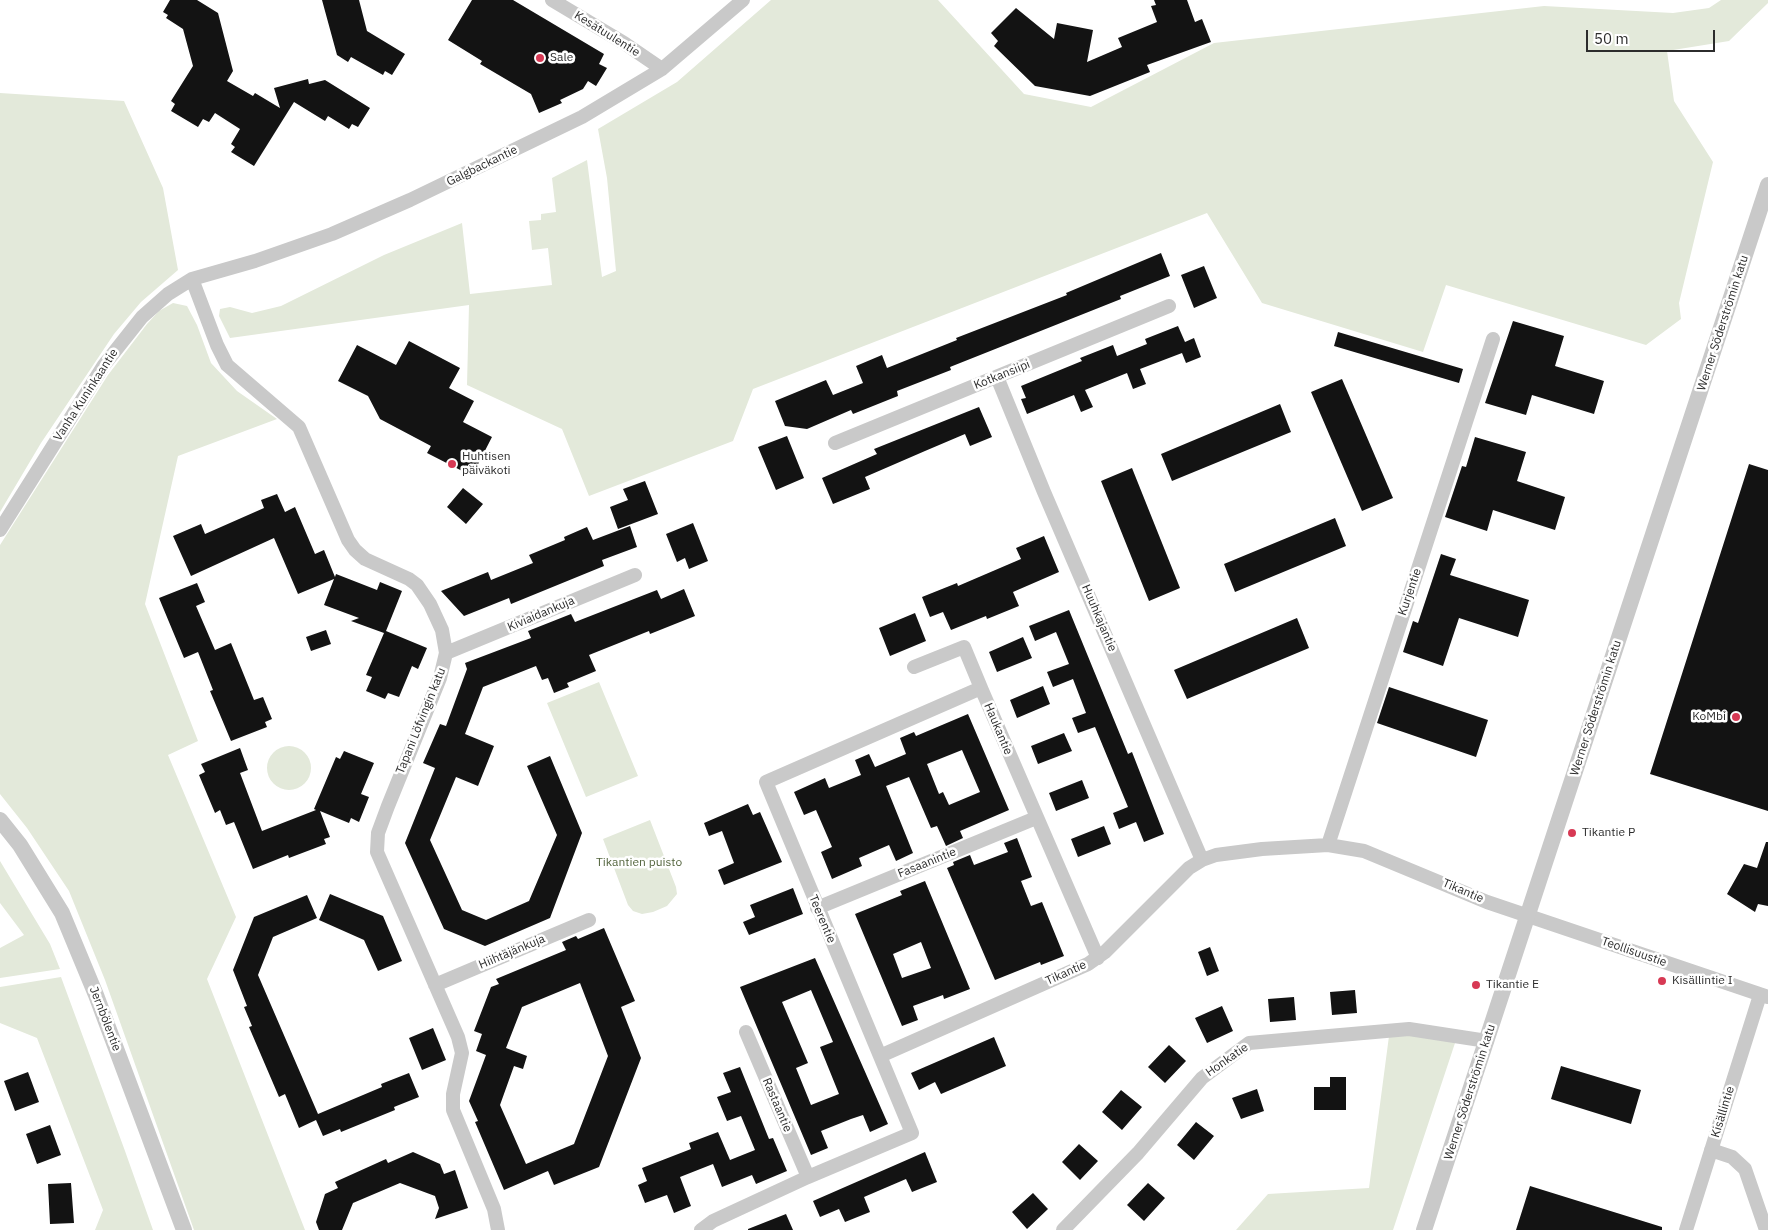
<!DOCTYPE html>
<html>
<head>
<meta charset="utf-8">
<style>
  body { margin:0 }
  #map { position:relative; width:1768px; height:1230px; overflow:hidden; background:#fff; font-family:"IBM Plex Sans",sans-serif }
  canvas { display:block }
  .scale { position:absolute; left:1586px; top:30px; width:129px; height:22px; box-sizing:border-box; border:2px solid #2c2c2c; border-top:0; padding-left:6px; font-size:15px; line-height:18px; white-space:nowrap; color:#2c2c2c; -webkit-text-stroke:4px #fff; paint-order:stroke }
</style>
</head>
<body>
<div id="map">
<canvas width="1768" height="1230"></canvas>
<div class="scale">50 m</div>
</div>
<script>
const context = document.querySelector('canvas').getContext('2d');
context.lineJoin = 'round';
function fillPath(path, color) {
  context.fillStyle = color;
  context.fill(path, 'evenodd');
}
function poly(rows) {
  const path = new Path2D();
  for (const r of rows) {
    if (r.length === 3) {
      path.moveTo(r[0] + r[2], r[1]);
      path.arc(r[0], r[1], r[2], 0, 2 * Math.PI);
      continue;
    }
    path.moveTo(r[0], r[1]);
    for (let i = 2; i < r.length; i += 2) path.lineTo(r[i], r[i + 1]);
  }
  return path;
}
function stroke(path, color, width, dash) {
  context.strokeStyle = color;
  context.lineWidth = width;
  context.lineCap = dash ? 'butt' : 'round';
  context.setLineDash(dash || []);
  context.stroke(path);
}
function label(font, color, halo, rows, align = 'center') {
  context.font = font + ' "IBM Plex Sans",sans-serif';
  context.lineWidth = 5;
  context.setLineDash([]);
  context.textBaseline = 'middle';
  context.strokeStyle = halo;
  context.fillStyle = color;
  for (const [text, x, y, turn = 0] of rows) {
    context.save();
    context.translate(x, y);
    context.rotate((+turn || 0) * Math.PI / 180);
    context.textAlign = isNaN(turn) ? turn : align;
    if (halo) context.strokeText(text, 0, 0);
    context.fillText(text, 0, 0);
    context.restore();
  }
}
fillPath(poly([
  [771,0,938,0,1024,94,1091,107,1214,43,1544,6,1673,13,1709,8,1721,0,1768,0,1768,3,1729,41,1667,51,1674,101,1713,162,1679,303,1681,319,1646,345,1446,285,1423,352,1262,303,1207,213,753,389,733,441,589,496,562,429,467,385,469,305,230,338,219,316,220,309,230,307,252,313,281,306,384,255,462,223,470,294,552,285,548,248,532,250,529,221,541,220,541,214,556,212,552,178,587,160,602,277,616,271,607,178,598,129,677,82],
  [0,93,124,101,163,188,178,270,141,302,114,334,41,443,0,512],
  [173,303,187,306,197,325,211,363,237,391,277,419,178,456,145,604,198,741,168,755,236,917,207,979,305,1230,194,1230,105,980,69,891,27,828,0,794,0,545,108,375,147,324,159,311],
  [599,682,638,776,586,797,547,703],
  [289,768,22],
  [650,820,676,887,677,894,667,906,653,912,642,914,633,911,628,905,603,839],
  [0,861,50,944,60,969,0,978,0,948,24,935,0,903],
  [61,977,125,1151,153,1230,95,1230,103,1210,37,1038,0,1023,0,987],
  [1408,1034,1456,1040,1393,1230,1236,1230,1268,1194,1369,1188,1389,1036]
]), '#e3e9da');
fillPath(poly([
  [170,0,197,0,218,13,233,71,227,81,253,96,255,93,280,108,274,88,308,79,309,84,325,80,370,108,358,127,352,124,349,129,328,116,325,121,294,102,254,166,231,152,235,147,231,144,240,129,215,113,209,122,203,119,198,127,171,111,175,104,171,101,193,66,183,29,166,18,168,15,163,12],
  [322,0,359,0,367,31,405,54,392,75,385,71,383,75,351,57,348,62,337,55],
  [472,0,513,0,604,54,599,64,607,68,596,86,588,81,583,89,560,100,562,103,539,113,531,94,480,64,482,61,448,40],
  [1154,0,1187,0,1195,22,1202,19,1211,42,1147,65,1150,72,1090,96,1035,86,994,46,998,41,991,33,1016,8,1054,39,1057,23,1093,30,1087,62,1122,47,1118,38,1157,22,1151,6,1156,5],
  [1161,253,1170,276,1120,296,1121,299,950,367,951,370,897,391,898,396,853,414,851,410,807,429,785,426,775,401,826,380,833,395,863,383,856,366,882,355,887,368,957,340,956,338,1067,295,1066,293],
  [1204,266,1217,298,1194,308,1181,275],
  [1513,321,1564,336,1555,366,1604,381,1594,414,1532,395,1526,415,1485,403],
  [1178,326,1185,342,1194,338,1201,357,1186,363,1182,353,1140,369,1146,384,1133,389,1127,373,1085,390,1093,407,1081,412,1074,395,1027,414,1021,399,1026,398,1021,386,1082,361,1080,358,1113,345,1117,356,1147,344,1145,339],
  [1338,332,1463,369,1459,383,1334,346],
  [409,341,460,368,449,388,474,401,463,422,492,437,472,476,427,453,431,446,380,419,368,396,338,381,357,345,396,365],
  [1342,379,1393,498,1362,511,1311,392],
  [1280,404,1291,432,1172,481,1161,454],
  [979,407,992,437,970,446,965,434,925,451,865,477,870,489,833,504,822,478,877,454,874,449],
  [787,436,804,478,776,490,758,447],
  [1475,437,1526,452,1517,481,1565,497,1555,530,1493,510,1487,531,1445,517,1462,466,1466,467],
  [1749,464,1768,470,1768,811,1650,774],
  [1132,468,1180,588,1149,601,1101,481],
  [645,481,658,514,618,529,610,507,628,500,623,489],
  [463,488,483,504,466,524,447,507],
  [277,494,285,512,295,507,315,554,324,550,335,577,336,574,377,590,380,582,402,591,386,631,427,648,418,669,412,666,399,697,388,693,385,699,366,691,372,677,366,675,384,633,351,621,359,618,324,605,334,579,298,594,274,538,191,576,173,536,201,524,205,534,264,508,261,500],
  [1335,518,1346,546,1235,592,1224,564],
  [693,523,708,561,689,569,685,558,677,562,666,534],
  [630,526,637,547,602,560,604,566,511,604,509,598,464,616,441,591,488,572,491,580,533,563,529,555,565,540,564,537,587,527,593,540],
  [1044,536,1059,572,1013,592,1019,606,987,619,986,616,951,630,943,612,930,617,922,597,957,583,958,586,1021,559,1016,548],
  [1441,554,1456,559,1450,575,1529,600,1518,637,1459,618,1443,666,1403,652,1413,621,1418,623],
  [197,583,205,602,196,606,215,650,231,643,254,700,263,697,272,719,265,722,267,727,231,741,210,691,213,690,198,652,184,658,159,598],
  [684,589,695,616,650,634,649,631,589,655,596,671,567,683,569,687,554,693,548,678,542,680,536,666,483,687,465,734,494,746,478,786,456,777,430,840,462,910,486,920,529,901,557,835,527,766,550,756,582,833,550,918,485,946,444,929,405,843,435,768,423,763,440,724,446,726,467,669,465,663,531,638,528,631,571,614,575,622,657,590,661,599],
  [1069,610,1128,754,1132,752,1164,834,1144,842,1136,822,1119,829,1113,813,1128,807,1095,727,1078,733,1072,718,1086,713,1073,679,1053,687,1047,672,1069,664,1056,632,1035,641,1029,626],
  [915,613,926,641,890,656,879,628],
  [1297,618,1309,648,1187,699,1174,670],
  [326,630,331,644,311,651,306,637],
  [1023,637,1032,658,997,672,989,652],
  [1043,686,1050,704,1017,718,1010,700],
  [1389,687,1488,720,1476,757,1377,723],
  [968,714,1009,810,960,831,963,838,946,846,937,826,931,828,909,777,886,786,913,853,896,861,889,845,859,858,862,866,832,879,821,852,832,847,816,810,804,815,794,792,825,778,829,788,861,775,855,760,869,754,875,767,906,754,900,738,914,732,916,736],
  [962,750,980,792,949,805,943,792,939,794,927,764],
  [1064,733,1072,751,1038,764,1031,746],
  [240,748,248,770,240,773,262,831,316,810,314,809,336,757,340,759,344,751,374,763,361,794,369,797,359,822,351,818,349,823,320,811,330,837,324,839,326,844,289,858,288,855,253,869,234,822,226,825,220,810,215,813,199,775,205,772,201,764],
  [1082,780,1089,798,1056,811,1049,793],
  [748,804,753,815,760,812,782,862,724,885,718,870,734,863,722,831,709,836,704,823],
  [1104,826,1111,844,1078,857,1071,839],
  [1017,838,1032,877,1021,881,1031,906,1042,902,1064,956,1041,965,1040,962,995,980,947,868,954,865,953,862,970,855,974,865,1008,852,1004,843],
  [1766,842,1768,842,1768,906,1758,904,1755,912,1727,894,1744,864,1757,868],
  [925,881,970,989,944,999,943,995,913,1006,918,1020,902,1026,855,914,902,895,900,891],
  [921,942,931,968,902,978,893,954],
  [793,888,803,914,749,935,743,922,755,917,750,905],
  [330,894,383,916,402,961,378,971,364,940,319,920],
  [307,895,317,918,273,937,258,975,318,1114,382,1087,381,1084,409,1073,419,1097,394,1107,395,1110,341,1132,340,1129,323,1136,316,1120,299,1128,285,1094,279,1097,249,1027,252,1026,244,1007,247,1006,233,970,254,917],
  [604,928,635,1001,621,1007,641,1058,599,1167,554,1185,548,1171,504,1190,475,1122,478,1121,469,1101,486,1055,476,1051,482,1034,474,1031,491,987,499,984,496,979,566,950,562,942,576,936,578,939],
  [580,983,608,1056,574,1144,526,1164,500,1105,514,1066,523,1069,527,1056,506,1048,522,1007],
  [1210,947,1219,971,1207,976,1198,952],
  [815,958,888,1124,870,1132,863,1115,851,1119,821,1131,828,1148,811,1155,740,987],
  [811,990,833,1042,820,1047,839,1094,811,1105,796,1068,808,1063,782,1002],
  [1355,990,1357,1013,1332,1015,1330,992],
  [1294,997,1296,1020,1270,1022,1268,999],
  [1222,1006,1233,1031,1207,1043,1195,1018],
  [433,1028,446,1060,422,1070,409,1038],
  [994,1037,1006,1066,941,1094,935,1082,919,1090,911,1073],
  [1169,1045,1186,1061,1165,1083,1148,1067],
  [1561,1066,1641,1090,1631,1124,1551,1099],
  [740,1067,769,1139,773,1138,787,1171,756,1184,752,1175,722,1187,713,1164,680,1177,691,1206,674,1213,667,1195,645,1203,638,1185,647,1181,642,1168,691,1149,689,1143,718,1132,730,1160,755,1150,741,1116,727,1121,717,1097,731,1092,723,1073],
  [28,1072,39,1102,15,1111,4,1081],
  [1330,1077,1346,1077,1346,1110,1314,1110,1314,1087,1330,1087],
  [1257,1089,1264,1111,1241,1119,1232,1098],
  [1121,1090,1142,1107,1122,1130,1102,1112],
  [1196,1122,1214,1136,1194,1160,1177,1145],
  [50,1125,61,1155,37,1164,26,1134],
  [1079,1144,1098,1161,1080,1180,1062,1162],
  [413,1152,440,1164,444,1174,455,1170,468,1208,435,1219,439,1208,435,1196,400,1183,353,1203,342,1230,319,1230,316,1222,325,1194,338,1188,335,1182,386,1159,388,1163],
  [925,1152,937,1182,912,1192,906,1179,864,1197,870,1212,845,1222,839,1209,820,1217,813,1201],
  [71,1183,74,1223,50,1224,48,1184],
  [1148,1183,1165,1198,1144,1221,1127,1205],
  [1530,1186,1662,1227,1662,1230,1516,1230],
  [1033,1193,1048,1209,1027,1229,1012,1212],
  [786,1214,793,1230,748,1230,748,1229]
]), '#131313');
stroke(poly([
  [552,0,624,43,662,69],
  [192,279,217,345,227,365,299,427,348,540,355,550,365,559,409,579,417,585,430,604,442,630,446,653,440,678,388,806,378,833,377,852,458,1037,462,1053,453,1094,453,1110,494,1209,498,1230],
  [997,377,1044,492,1202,860],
  [835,443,1169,306],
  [0,530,104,365,142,317,168,294,192,279,255,261,332,234,410,200,582,117,662,69,743,0],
  [446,653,635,575],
  [914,667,964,647,981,688],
  [1328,845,1493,339],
  [817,908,1036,818],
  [435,985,589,920],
  [746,1032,808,1177],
  [880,1056,766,782,981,688,1098,958],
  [1711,1150,1732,1157,1745,1169,1766,1230],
  [701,1230,713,1221,808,1177,912,1133,880,1056,1088,964,1105,952,1189,868,1202,860,1216,855,1262,849,1328,845,1364,851,1487,902,1768,997],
  [1063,1230,1138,1153,1202,1078,1249,1043,1409,1029,1487,1041],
  [1686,1230,1760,995]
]), '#c9c9c9', 14);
stroke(poly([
  [0,820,20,845,62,913,96,995,184,1230],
  [1424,1230,1768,185]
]), '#c9c9c9', 16);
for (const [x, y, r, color] of [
  [540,58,5,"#d73954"],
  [452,464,5,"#d73954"],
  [1736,717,5,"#d73954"],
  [1572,833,5,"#d73954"],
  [1662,981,5,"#d73954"],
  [1476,985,5,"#d73954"]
]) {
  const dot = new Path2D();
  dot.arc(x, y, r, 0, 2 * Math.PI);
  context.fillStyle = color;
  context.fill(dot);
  stroke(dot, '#fff', 2);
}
label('12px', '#2c2c2c', '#fff', [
  ["Kesätuulentie",607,34,32],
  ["Galgbackantie",482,166,-26],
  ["Werner Söderströmin katu",1723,323,-72],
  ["Kotkansiipi",1002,375,-22],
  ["Vanha Kuninkaantie",86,395,-57],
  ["Kurjentie",1410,592,-71],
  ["Kiviaidankuja",541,614,-23],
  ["Huuhkajantie",1099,618,67],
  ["Werner Söderströmin katu",1596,708,-72],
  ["Tapani Löfvingin katu",421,721,-68],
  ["Haukantie",998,729,67],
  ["Fasaanintie",927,863,-22],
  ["Tikantie",1463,891,23],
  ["Teerentie",822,919,67],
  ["Hiihtäjänkuja",512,952,-23],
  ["Teollisuustie",1634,952,19],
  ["Tikantie",1066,973,-24],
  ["Jernbölentie",105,1019,69],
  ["Honkatie",1227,1060,-35],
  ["Werner Söderströmin katu",1470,1092,-72],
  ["Rastaantie",777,1105,67],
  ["Kisällintie",1723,1112,-73]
]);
label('12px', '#2c2c2c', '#fff', [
  ["Sale",550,58],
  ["Huhtisen",462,457],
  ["päiväkoti",462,471],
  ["KoMbi",1726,717,"right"],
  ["Tikantie P",1582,833],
  ["Kisällintie I",1672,981],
  ["Tikantie E",1486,985]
], 'left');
label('12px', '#53643d', '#fff', [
  ["Tikantien puisto",639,863]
]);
</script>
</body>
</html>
